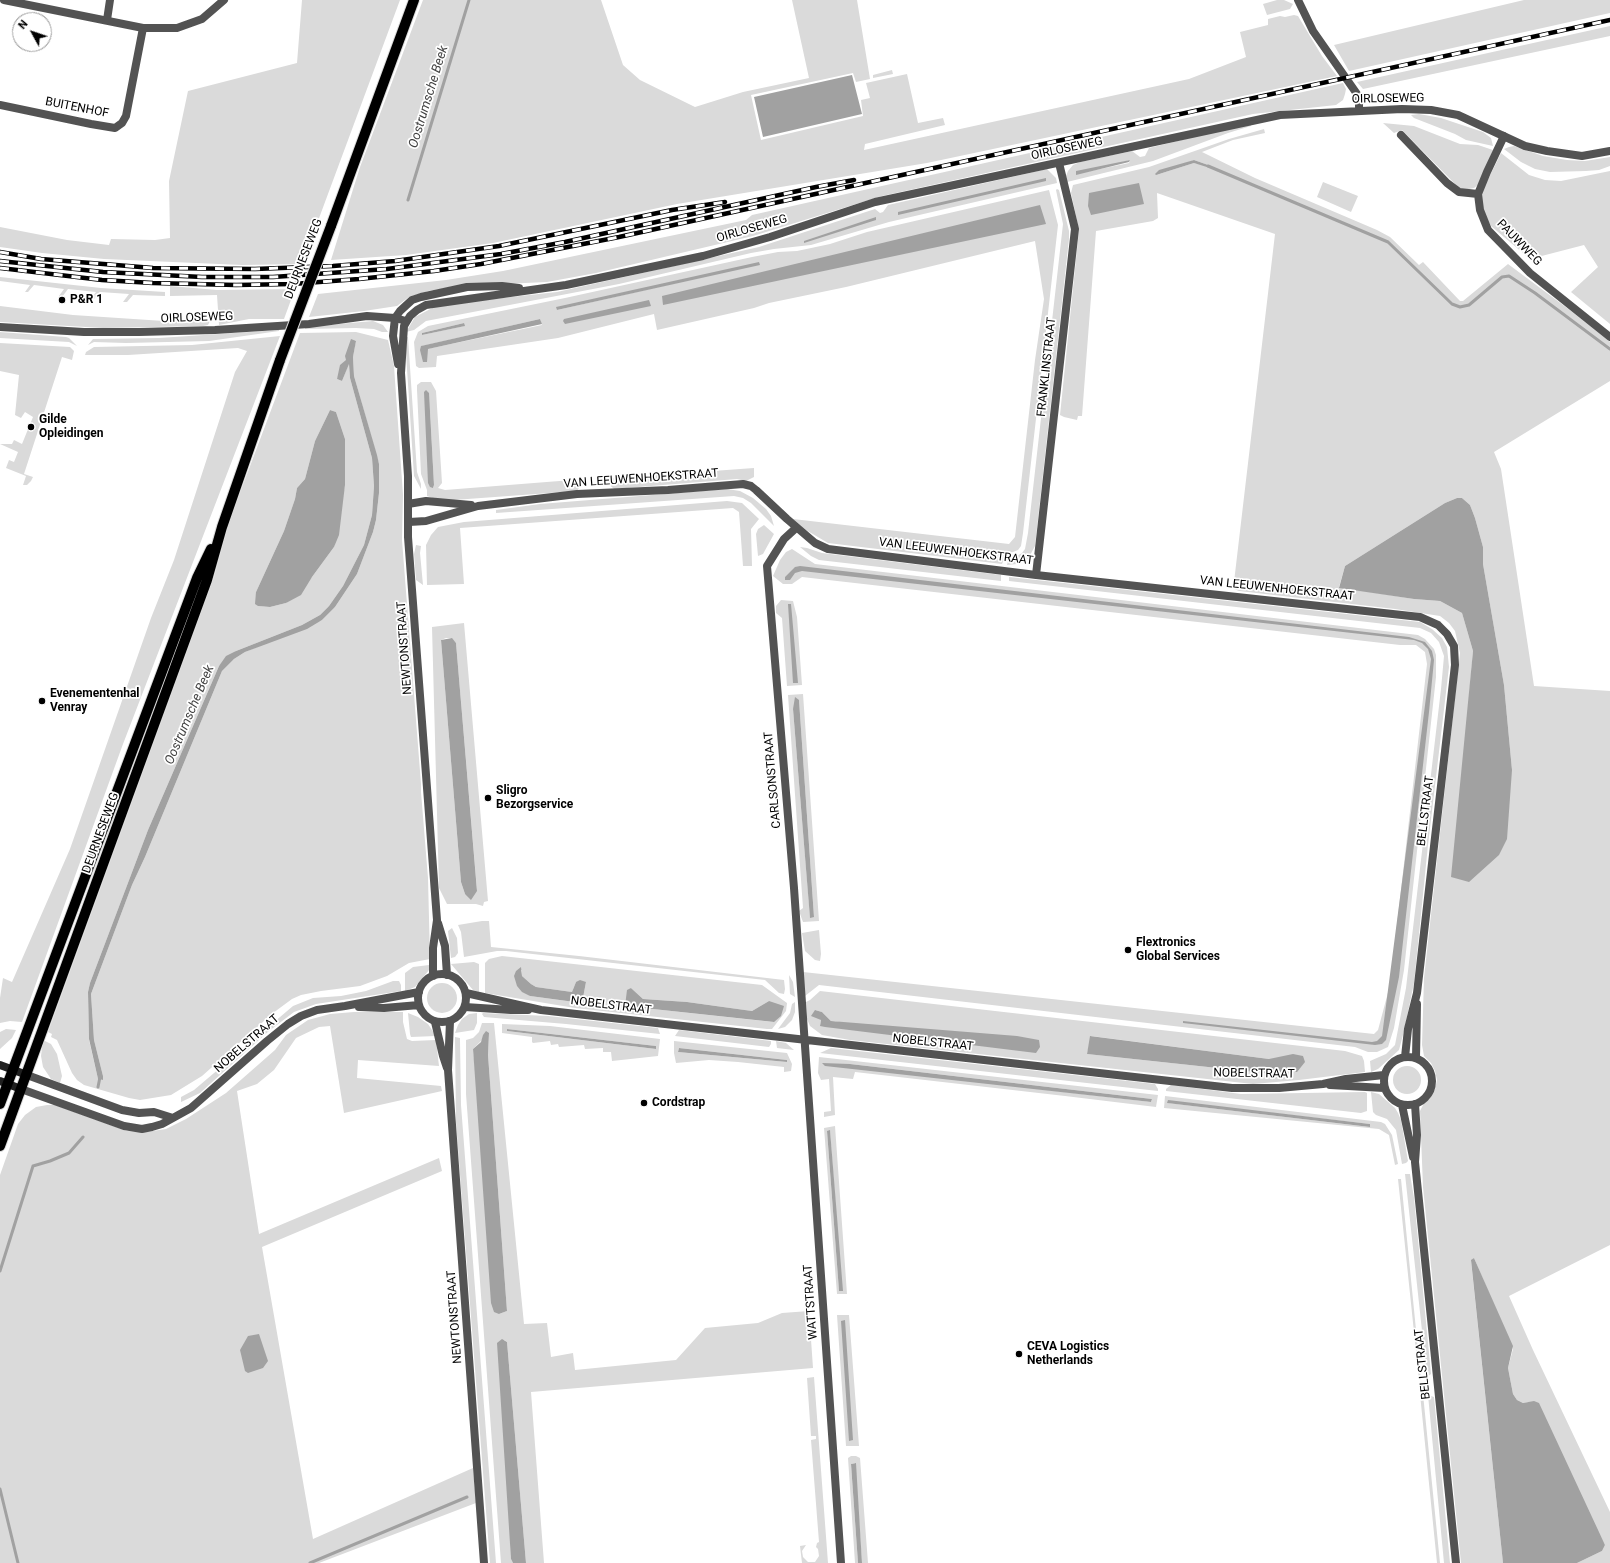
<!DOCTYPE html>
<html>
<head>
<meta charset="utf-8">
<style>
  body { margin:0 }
  #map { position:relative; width:1610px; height:1563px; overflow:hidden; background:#fff; font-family:Roboto,sans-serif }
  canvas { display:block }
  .north { position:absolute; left:12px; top:12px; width:40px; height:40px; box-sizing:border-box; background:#fff; border:1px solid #999; border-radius:50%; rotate:310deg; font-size:11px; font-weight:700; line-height:16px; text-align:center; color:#000 }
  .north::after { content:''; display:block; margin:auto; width:14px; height:18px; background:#000; clip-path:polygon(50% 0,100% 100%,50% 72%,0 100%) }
</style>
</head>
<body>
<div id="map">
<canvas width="1610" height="1563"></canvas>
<div class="north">N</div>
</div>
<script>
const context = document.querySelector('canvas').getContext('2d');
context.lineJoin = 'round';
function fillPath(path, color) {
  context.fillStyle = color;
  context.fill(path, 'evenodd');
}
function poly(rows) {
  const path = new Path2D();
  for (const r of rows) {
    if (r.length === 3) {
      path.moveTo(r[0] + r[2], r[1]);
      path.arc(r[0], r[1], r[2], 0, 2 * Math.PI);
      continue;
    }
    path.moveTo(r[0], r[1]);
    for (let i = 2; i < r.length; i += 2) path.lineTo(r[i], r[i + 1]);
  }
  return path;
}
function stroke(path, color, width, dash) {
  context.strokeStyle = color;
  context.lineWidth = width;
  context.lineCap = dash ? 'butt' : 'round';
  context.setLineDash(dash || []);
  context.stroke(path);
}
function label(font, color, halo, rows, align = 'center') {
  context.font = font + ' Roboto,sans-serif';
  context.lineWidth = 3.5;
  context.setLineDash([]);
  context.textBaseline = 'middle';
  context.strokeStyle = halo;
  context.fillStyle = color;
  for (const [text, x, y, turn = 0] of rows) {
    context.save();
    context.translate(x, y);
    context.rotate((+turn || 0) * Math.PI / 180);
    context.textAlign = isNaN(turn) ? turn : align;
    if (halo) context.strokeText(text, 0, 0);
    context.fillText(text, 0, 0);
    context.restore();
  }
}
fillPath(poly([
  [302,0,400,0,302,264,242,265,104,259,42,253,0,247,0,227,67,240,109,245,111,239,155,240,170,238,169,181,188,91,297,63],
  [423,0,601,0,623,65,640,80,695,107,743,92,809,78,792,0,857,0,870,79,856,82,853,73,751,95,761,140,863,116,861,100,870,98,866,83,907,74,918,123,943,118,945,125,865,144,864,150,1189,79,1246,57,1240,32,1268,25,1268,19,1280,16,1285,17,1294,15,1298,16,1322,56,1337,76,927,163,677,204,493,243,406,255,331,260,360,167],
  [1277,0,1284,0,1293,4,1290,9,1267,15,1263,4],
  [1524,0,1610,0,1610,13,1349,71,1334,45],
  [1610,26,1610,36,1363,89,1357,82],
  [892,70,893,74,873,78,873,75],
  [1343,83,1346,89,1345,94,1343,100,1336,105,1253,114,950,181,882,196,753,236,596,273,547,282,459,286,428,291,409,297,397,306,364,311,309,317,318,294,446,280,503,271,746,220,752,215],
  [1419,114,1441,118,1483,132,1491,138,1493,146,1466,140,1455,134,1414,118,1411,115],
  [1251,123,1251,126,1228,133,1153,161,1067,182,1066,176,1068,171,1073,165,1080,162,1132,151,1140,157,1145,156,1149,148],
  [1130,160,1129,163,1076,174],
  [1383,123,1414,126,1460,144,1478,145,1493,150,1478,185,1474,188,1464,190,1458,187,1402,130,1394,133],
  [1264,129,1265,133,1233,140,1202,152,1255,178,1377,230,1390,237,1419,265,1423,262,1460,301,1463,301,1508,264,1571,311,1610,342,1610,381,1494,452,1501,469,1534,686,1610,691,1610,1245,1509,1296,1533,1350,1610,1512,1610,1563,1577,1563,1602,1551,1605,1545,1529,1402,1523,1403,1517,1400,1513,1394,1508,1368,1513,1349,1474,1258,1471,1261,1503,1563,1461,1563,1423,1187,1420,1111,1424,1103,1429,1099,1435,1089,1437,1080,1435,1071,1431,1063,1424,1056,1422,1045,1424,978,1460,653,1455,631,1449,623,1440,616,1395,609,1239,591,1234,589,1234,582,1275,234,1157,193,1158,218,1153,221,1096,231,1082,416,1078,416,1077,420,1064,417,1060,415,1079,230,1071,193,1073,185,1149,167,1229,139],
  [1194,160,1211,166,1194,163,1156,175],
  [1457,498,1462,498,1470,505,1475,518,1483,547,1483,564,1504,685,1512,770,1469,697,1473,651,1462,613,1440,601,1414,599,1339,587,1345,566,1445,503],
  [1514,146,1543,156,1567,160,1585,161,1610,157,1610,166,1599,170,1586,171,1550,172,1535,169,1521,162,1504,149,1509,147],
  [1501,153,1529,175,1545,180,1561,181,1610,171,1610,324,1571,292,1598,267,1584,245,1530,259,1491,226,1483,211,1481,200,1482,192],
  [1047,169,1056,178,1057,183,889,222,811,245,774,249,751,253,619,284,426,321,414,330,406,332,415,317,438,305,557,292,759,247,875,209,880,213,883,212,888,205],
  [1323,182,1358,196,1351,212,1317,197],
  [1057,189,1059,190,1069,231,1069,239,1035,546,1028,559,1017,564,1007,565,1008,561,1022,553,1025,549,1028,533,1063,224,1056,190],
  [1049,190,1058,225,1023,533,1021,546,1018,550,1008,554,1004,559,1002,564,828,543,806,530,793,519,1009,544,1015,537,1035,360,1044,299,1035,241,846,287,769,303,754,308,657,330,654,314,558,338,437,356,436,367,419,368,416,366,414,342,418,332,428,326,565,298,752,257,778,252,797,251,830,244,867,232],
  [760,264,557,310,557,309],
  [540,319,542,325,427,349,422,346],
  [464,323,464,326,422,335,422,333],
  [0,277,101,288,165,292,165,296,133,295,127,302,123,302,129,294,100,292,94,299,91,299,96,292,68,289,62,297,59,296,64,289,34,285,28,292,25,292,30,285,0,281],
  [170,286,217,290,295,289,284,319,249,319,219,325,217,295,170,296],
  [0,306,73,315,164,321,201,320,198,311,208,311,211,314,211,319,208,325,203,326,103,328,0,322],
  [373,321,383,325,388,332,382,332,374,329,356,328,305,329,305,327],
  [279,330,279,331,209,341,126,343,94,342,88,345,93,339,159,338],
  [0,332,66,337,69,338,77,346,69,342,0,338],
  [356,332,388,340,394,366,403,495,402,540,421,784,421,792,428,878,430,959,409,963,387,976,360,986,321,991,301,995,292,999,273,1013,202,1076,171,1095,140,1100,129,1098,84,1085,77,1080,72,1073,57,1040,51,1037,52,1034,48,1032,214,577,229,522,300,333],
  [356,340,353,357,354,376,379,464,379,493,376,520,373,532,357,574,335,607,322,620,245,652,234,659,222,671,145,857,132,885,91,994,94,1040,103,1076,103,1080,98,1079,89,1040,88,992,90,983,148,830,219,666,236,651,302,625,320,615,329,606,343,586,364,545,372,515,374,486,372,458,350,378,349,363,342,381,337,379],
  [330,410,336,412,345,439,345,485,334,547,312,577,286,603,270,607,258,606,256,592,284,531,295,499,297,488,305,479,315,441],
  [280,336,123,744,22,1022,10,1021,0,1023,0,998,3,978,12,982,70,849,151,618,174,560,235,372,247,351,238,348,128,355,85,355,86,352,94,347,192,345],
  [408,337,417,472,421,484,421,489,414,476,405,338],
  [0,343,70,347,74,351,72,360,62,357,24,474,33,477,31,481,27,485,23,485,26,476,6,468,9,460,14,462,18,452,0,444,12,444,14,440,22,444,33,417,25,412,21,418,15,415,19,375,0,371],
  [421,382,431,382,436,391,442,483,438,488,445,490,585,479,577,491,440,501,427,496,427,490,421,474,417,390,417,385],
  [429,393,434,485,433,488],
  [754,468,754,477,746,481,737,479,614,489,603,479],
  [727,489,740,491,753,498,766,509,771,516,774,526,751,503,743,498,734,496,496,513,496,510,540,504],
  [727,501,742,503,759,519,751,529,752,566,743,566,739,512,733,508,460,528,464,584,427,585,426,545,431,535,438,527,464,522],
  [764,525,774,534,763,554,758,556,756,534,758,529],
  [416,545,421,546,420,553,423,585,416,580,414,554],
  [800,547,807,548,822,553,1001,575,1001,581,819,560,811,556],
  [792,549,815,564,1418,635,1425,639,1434,649,1436,655,1436,677,1404,970,1394,1028,1388,1047,1377,1052,1368,1052,1355,1047,819,985,805,996,803,972,1374,1034,1378,1030,1390,985,1427,664,1425,652,1416,645,1400,645,802,577,792,584,783,584,773,576,780,560,786,552],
  [1009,577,1420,622,1432,629,1442,638,1447,647,1449,667,1428,845,1414,983,1404,1031,1399,1050,1378,1069,1371,1072,1370,1061,1386,1054,1395,1045,1406,988,1441,689,1444,656,1439,642,1431,633,1420,628,1009,581],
  [781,600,793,601,797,617,802,685,787,686,782,618,776,613,776,606],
  [464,623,488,901,484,902,483,906,476,904,447,904,439,888,432,627],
  [446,638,451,638,456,643,477,890,465,894,461,882,441,640],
  [803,694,819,921,803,922,799,911,803,908,788,695],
  [799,700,814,917,810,917,793,709],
  [482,921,489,921,491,947,579,956,784,980,785,989,784,994,779,993,765,980,506,951,497,951,464,957,461,932,458,925],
  [452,928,457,938,458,953,455,957,451,958,448,931],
  [819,930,821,954,820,961,815,960,805,951,802,933],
  [502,956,762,985,787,1003,786,1011,772,1029,767,1029,575,1008,485,993,485,963,489,959],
  [522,970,522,976,531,984,536,987,572,992,576,982,586,982,582,1003,530,996,516,971],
  [631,988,643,999,687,1002,752,1011,769,1001,773,1022,625,1006],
  [474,962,479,964,479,992,473,990,451,964],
  [429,965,429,970,415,987,405,991,405,973,413,967],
  [789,975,793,982,795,997,790,994],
  [393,981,399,981,401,985,401,991,316,1004,294,1012,269,1031,200,1093,181,1102,181,1097,194,1090,293,1006,313,998,341,996,366,991],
  [442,998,15],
  [820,991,1345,1051,1362,1056,1364,1061,1365,1072,1299,1080,1253,1084,850,1040,822,1035,810,1026,807,1019,806,1002,810,1000],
  [815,1010,822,1012,831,1021,839,1021,820,1026,821,1020],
  [1091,1036,1269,1059,1297,1072,1264,1073,1087,1054],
  [795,1002,795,1012,792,1020,785,1027,778,1029,790,1013,792,1004],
  [354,1012,403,1012,403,1022,407,1039,412,1041,436,1040,439,1066,358,1060,357,1078,441,1086,442,1091,344,1113,330,1026,319,1027,296,1038,274,1070,257,1084,237,1091,259,1234,439,1158,442,1171,262,1247,313,1539,473,1468,476,1503,319,1563,0,1563,0,1175,18,1124,25,1115,36,1107,47,1105,55,1105,127,1131,146,1132,166,1129,186,1119,226,1093,275,1050,286,1035,308,1020,330,1014],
  [408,1013,418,1017,428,1024,436,1036,411,1037,410,1034],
  [477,1013,477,1023,474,1030,455,1033,458,1025,462,1019,469,1014],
  [483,1013,548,1016,658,1028,660,1034,566,1024,484,1017,482,1014],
  [482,1023,494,1023,524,1324,547,1323,551,1357,573,1353,575,1370,676,1360,705,1328,758,1323,782,1313,809,1311,813,1368,531,1392,544,1563,526,1563,507,1342,504,1340,511,1559,513,1563,501,1563,466,1094,466,1040,473,1038,479,1032],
  [489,1033,488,1055,507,1311,499,1314,473,1049],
  [502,1024,550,1026,660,1039,658,1056,612,1061,611,1052,603,1052,603,1048,585,1049,584,1045,559,1047,558,1044,551,1045,550,1041,533,1043,532,1042,532,1037,502,1033],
  [507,1029,656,1046,656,1049,507,1031],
  [6,1029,16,1030,12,1038,0,1049,0,1032],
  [679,1030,771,1041,771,1044,769,1047,675,1036],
  [455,1037,460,1038,460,1041,461,1105,496,1563,490,1563,456,1122],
  [43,1040,51,1044,57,1054,62,1076,60,1083,51,1079,43,1067,41,1056],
  [674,1041,787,1053,792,1064,791,1071,784,1072,784,1067,738,1062,709,1060,676,1063,674,1053],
  [679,1048,787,1060,787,1062,678,1052],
  [776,1041,786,1043,794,1050,777,1048],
  [831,1048,1155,1084,1158,1089,1158,1091,820,1053],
  [819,1057,1158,1095,1156,1107,1065,1096,855,1072,853,1079,833,1077,835,1115,824,1117,824,1112,831,1111,829,1079,821,1080,818,1073],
  [823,1064,850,1064,1152,1099,1151,1102],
  [1407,1080,14],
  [1171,1085,1241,1094,1365,1092,1367,1093,1367,1111,1361,1113,1166,1091,1166,1089],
  [1371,1092,1379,1094,1395,1108,1398,1113,1401,1120,1408,1161,1406,1163,1402,1164,1396,1130,1387,1119,1376,1115,1373,1112],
  [1165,1096,1381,1122,1385,1124,1392,1135,1398,1164,1395,1165,1389,1135,1379,1129,1164,1108],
  [1168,1101,1370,1124,1370,1127,1168,1103],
  [835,1126,847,1294,837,1294,824,1128],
  [827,1131,830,1131,842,1291,839,1291],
  [1405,1174,1410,1174,1414,1198,1431,1374,1427,1377],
  [1398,1179,1401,1179,1402,1189,1421,1380,1419,1380],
  [837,1315,849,1315,859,1446,846,1446],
  [814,1377,828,1563,802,1563,800,1546,806,1545,802,1551,803,1557,808,1562,815,1562,819,1556,818,1549,816,1547,817,1543,819,1542,811,1440,816,1439,816,1436,811,1436,807,1378],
  [1420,1394,1423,1394,1440,1563,1437,1563],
  [1428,1395,1434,1397,1450,1563,1444,1563],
  [851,1456,856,1456,860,1458,868,1563,862,1563,855,1463,851,1464,858,1563,855,1563,848,1458]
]), '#dadada');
fillPath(poly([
  [852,75,862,114,763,137,754,97],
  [1130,160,1129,162,1076,175,1076,171],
  [1194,160,1211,166,1210,168,1194,163,1156,175,1155,174,1159,170],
  [1046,178,1046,181,898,215,898,212],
  [1139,183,1144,204,1091,215,1088,206,1089,193],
  [1040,205,1046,224,663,305,662,296],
  [876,217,876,220,804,243,804,241],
  [759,262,760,265,557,310,556,307],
  [649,300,651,306,565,324,563,321,564,319],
  [540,319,542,324,428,349,427,362,423,362,420,350,421,346],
  [464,323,465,326,422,335,422,333],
  [351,339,356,341,353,357,354,376,377,455,379,464,379,493,376,520,373,532,357,574,335,607,322,620,307,629,245,652,234,659,222,671,145,857,132,885,91,994,94,1040,103,1076,103,1080,98,1079,89,1039,88,992,90,983,148,830,219,666,226,656,236,651,302,625,320,615,329,606,343,586,364,545,372,515,374,486,372,458,350,378,349,364,342,381,337,379,340,365,346,360,345,356],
  [426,390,429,393,434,485,433,488,430,487,428,483,424,392],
  [330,410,336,412,345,439,345,485,339,535,334,547,312,577,301,595,286,603,270,607,258,606,255,604,256,592,284,531,295,499,297,488,305,479,315,441],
  [1457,498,1462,498,1470,505,1475,518,1483,547,1483,564,1504,685,1512,770,1507,839,1499,855,1469,882,1451,877,1473,651,1462,613,1440,601,1414,599,1339,588,1345,566,1445,503],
  [800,566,1409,637,1425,642,1432,651,1434,660,1429,712,1399,977,1386,1040,1382,1044,1375,1045,1183,1023,1183,1021,1372,1042,1377,1041,1382,1036,1431,659,1428,649,1422,643,1414,640,802,571,795,573,790,580,785,580,785,577,795,567],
  [788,604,791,604,798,683,793,683],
  [452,638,456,643,477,891,471,900,465,894,461,882,441,640],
  [795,697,799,700,814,917,810,918,793,709],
  [521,967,522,976,531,984,536,987,572,992,576,982,580,980,586,982,582,1003,530,996,522,992,517,986,514,976,516,971],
  [631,988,643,999,687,1002,752,1011,769,1001,784,1006,781,1016,774,1022,625,1006,627,990],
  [815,1010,822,1012,831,1021,1017,1036,1039,1040,1040,1047,1036,1053,825,1027,820,1026,821,1020,811,1016],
  [507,1029,656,1046,656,1049,507,1031],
  [486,1031,489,1033,488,1055,507,1311,499,1314,494,1312,491,1303,473,1049,481,1042,483,1035],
  [1090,1036,1269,1059,1293,1054,1303,1056,1305,1062,1297,1072,1264,1073,1087,1054],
  [679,1048,787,1060,787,1062,678,1052],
  [822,1063,850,1064,1152,1099,1151,1102,825,1066],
  [1168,1100,1370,1124,1370,1127,1167,1103],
  [830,1130,843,1291,839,1291,827,1131],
  [1474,1258,1513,1346,1508,1368,1513,1394,1517,1400,1523,1403,1534,1401,1539,1403,1605,1545,1602,1551,1577,1563,1503,1563,1471,1260],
  [845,1320,853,1440,849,1441,841,1321],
  [259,1334,268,1361,263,1368,248,1373,245,1371,240,1350,248,1336],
  [502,1339,507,1342,526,1563,513,1563,511,1559,497,1343],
  [856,1463,862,1563,858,1563,851,1464]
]), '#a1a1a1');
stroke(poly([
  [1208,166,1388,242,1452,304,1460,307,1469,305,1502,277,1509,276,1535,293,1610,349],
  [408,200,469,0],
  [98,1087,100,1077],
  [0,1271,33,1166,50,1161,69,1153,83,1137],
  [0,1489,18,1563],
  [310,1563,467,1497]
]), '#a1a1a1', 3);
const primary = poly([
  [331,226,414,0],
  [0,1104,197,578,211,549],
  [0,1146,207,580,222,527,280,360]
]);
stroke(primary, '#dbdbdb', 12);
stroke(poly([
  [4,0,143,28,177,28,202,19,224,0],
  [107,20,110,0],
  [0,105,91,124,115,128,122,123,126,116,143,28],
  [1401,135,1447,183,1459,192,1478,194],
  [1504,136,1487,172,1478,194,1480,210,1488,230,1530,273,1610,337],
  [0,327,84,332,139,332,215,330,309,324,367,316,395,318,406,321],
  [408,504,426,501,471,505],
  [409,522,426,521,478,506,577,494,668,490,743,484,751,486,756,490,787,519,815,543,828,549,1036,575,1420,617,1438,625,1447,634,1454,646,1455,665,1417,993,1408,1029,1405,1057],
  [796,528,784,539,767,566,794,888,841,1563],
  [1036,575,1075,229,1059,163],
  [466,993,541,1010,1232,1088,1279,1088,1323,1084,1346,1079,1384,1075],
  [465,1007,511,1010,528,1010],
  [450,1021,448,1070,484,1563],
  [435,1022,443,1056,447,1068],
  [1408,1081,24],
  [1416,1058,1417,1004],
  [1330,1085,1384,1088],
  [1415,1104,1417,1135,1415,1162,1456,1563],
  [1402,1105,1413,1157]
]), '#535353', 8);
stroke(poly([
  [1298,0,1313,31,1357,94,1359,99,1359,111],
  [398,364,393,336,395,318,400,311,412,300,421,297,467,287,502,286,519,288],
  [438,923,445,946,447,975],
  [442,998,24],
  [433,976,433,948,437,920,408,537,408,476,401,373,404,326,410,316,417,310,426,305,566,285,703,256,770,237,875,202,1280,115,1402,109,1431,110,1458,115,1525,146,1547,151,1582,156,1610,151],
  [359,1007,384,1008,419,1005],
  [27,1075,122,1110,139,1113,154,1112,173,1118],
  [21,1089,124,1126,142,1129,152,1127,162,1124,191,1108,267,1041,288,1024,301,1016,317,1010,345,1006,419,992]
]), '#535353', 8);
stroke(poly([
  [0,1065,27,1075],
  [0,1081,21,1089]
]), '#202020', 8);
stroke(primary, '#000', 10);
const rail = poly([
  [0,252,41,259,153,268,255,269,333,266,395,261,499,246,672,210,725,202],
  [0,261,103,272,202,277,273,277,387,269,501,254,565,242,816,187,854,180],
  [0,268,102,280,153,283,236,285,293,284,359,279,434,271,481,264,619,237,1610,20]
]);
stroke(rail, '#000', 4.5);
stroke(rail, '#fff', 3, [9]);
const primaryBridge = poly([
  [280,360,331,226]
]);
stroke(primaryBridge, '#dbdbdb', 12, []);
stroke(primaryBridge, '#000', 10);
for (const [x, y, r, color] of [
  [62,300,4,"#000"],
  [31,427,4,"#000"],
  [42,701,4,"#000"],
  [488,798,4,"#000"],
  [1128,950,4,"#000"],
  [644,1103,4,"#000"],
  [1019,1354,4,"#000"]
]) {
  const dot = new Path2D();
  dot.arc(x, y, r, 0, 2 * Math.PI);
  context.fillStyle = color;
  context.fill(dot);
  stroke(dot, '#fff', 1.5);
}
label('12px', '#000', '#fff', [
  ["OIRLOSEWEG",1388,99,-1],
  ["BUITENHOF",77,108,11],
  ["OIRLOSEWEG",1067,149,-12],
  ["OIRLOSEWEG",752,229,-16],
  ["PAUWWEG",1519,243,46],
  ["DEURNESEWEG",304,259,-69],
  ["OIRLOSEWEG",197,318,-2],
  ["FRANKLINSTRAAT",1047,367,-84],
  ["VAN LEEUWENHOEKSTRAAT",641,479,-4],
  ["VAN LEEUWENHOEKSTRAAT",956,552,7],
  ["VAN LEEUWENHOEKSTRAAT",1277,589,6],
  ["NEWTONSTRAAT",405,648,-94],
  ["CARLSONSTRAAT",773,780,-95],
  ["BELLSTRAAT",1426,811,-83],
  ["DEURNESEWEG",101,833,-70],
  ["NOBELSTRAAT",611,1006,7],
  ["NOBELSTRAAT",933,1043,6],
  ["NOBELSTRAAT",247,1044,-41],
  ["NOBELSTRAAT",1254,1074,1],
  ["WATTSTRAAT",811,1302,-94],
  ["NEWTONSTRAAT",455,1317,-94],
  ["BELLSTRAAT",1423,1364,-96]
]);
label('bold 12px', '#000', '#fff', [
  ["P&R 1",70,300],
  ["Gilde",39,420],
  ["Opleidingen",39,434],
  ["Evenementenhal",50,694],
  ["Venray",50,708],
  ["Sligro",496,791],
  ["Bezorgservice",496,805],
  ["Flextronics",1136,943],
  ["Global Services",1136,957],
  ["Cordstrap",652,1103],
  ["CEVA Logistics",1027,1347],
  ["Netherlands",1027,1361]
], 'left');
label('italic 13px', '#424242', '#fff', [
  ["Oostrumsche Beek",429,97,-73],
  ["Oostrumsche Beek",190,715,-67]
]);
</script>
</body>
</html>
